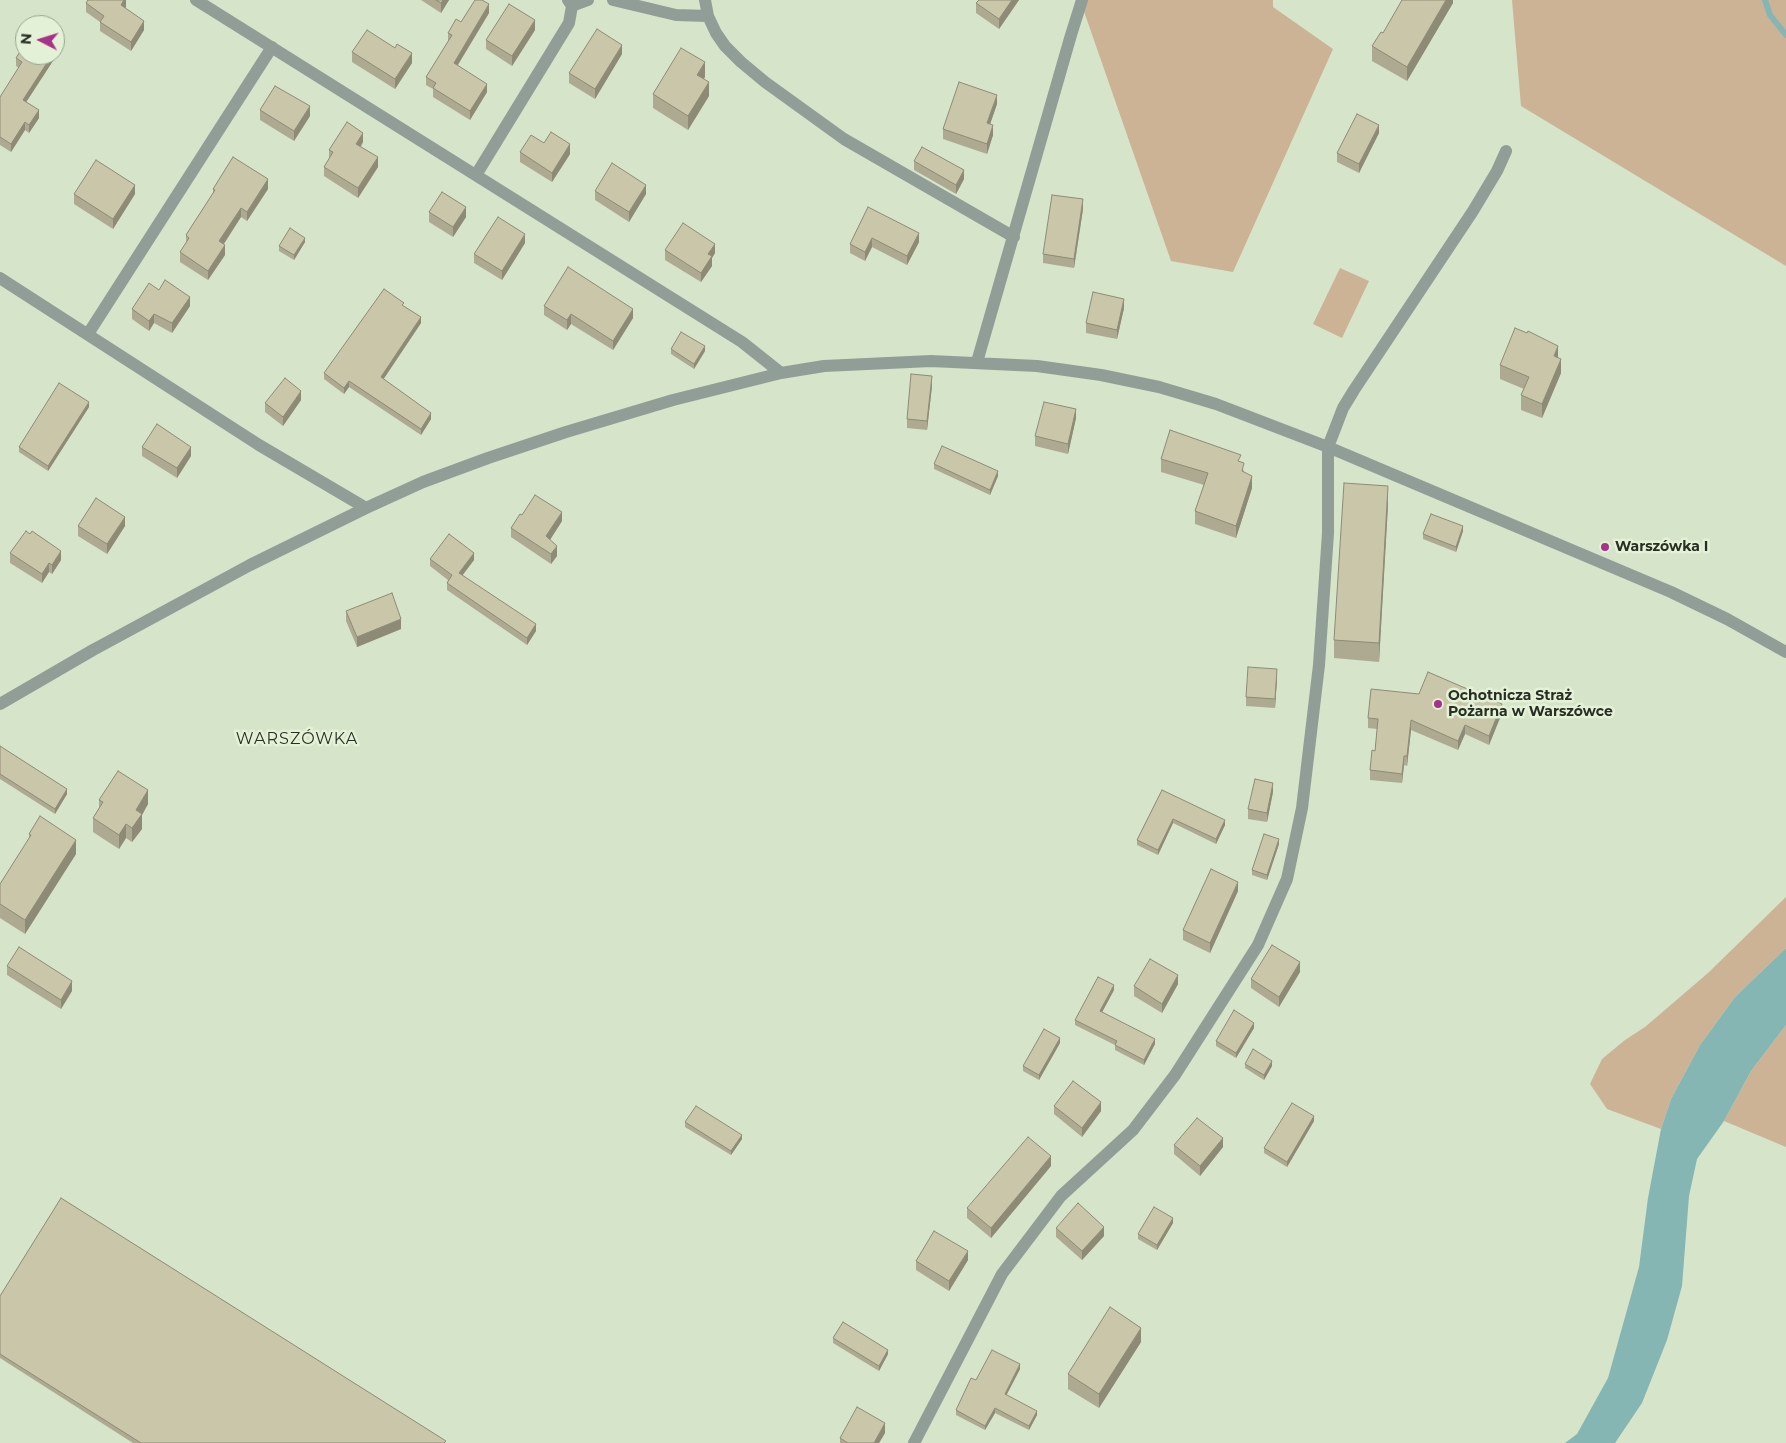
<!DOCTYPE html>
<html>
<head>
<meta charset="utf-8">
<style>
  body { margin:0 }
  #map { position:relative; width:1786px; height:1443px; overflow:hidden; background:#d6e4c9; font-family:Montserrat,sans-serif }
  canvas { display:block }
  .north { position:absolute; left:15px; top:15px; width:50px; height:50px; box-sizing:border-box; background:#e3f2d6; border:1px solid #99a48f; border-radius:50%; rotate:275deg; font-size:14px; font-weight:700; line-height:20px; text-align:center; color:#292e24 }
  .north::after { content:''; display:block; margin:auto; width:18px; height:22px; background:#a8328a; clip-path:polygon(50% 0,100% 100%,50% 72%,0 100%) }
</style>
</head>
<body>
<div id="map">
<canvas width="1786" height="1443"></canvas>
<div class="north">N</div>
</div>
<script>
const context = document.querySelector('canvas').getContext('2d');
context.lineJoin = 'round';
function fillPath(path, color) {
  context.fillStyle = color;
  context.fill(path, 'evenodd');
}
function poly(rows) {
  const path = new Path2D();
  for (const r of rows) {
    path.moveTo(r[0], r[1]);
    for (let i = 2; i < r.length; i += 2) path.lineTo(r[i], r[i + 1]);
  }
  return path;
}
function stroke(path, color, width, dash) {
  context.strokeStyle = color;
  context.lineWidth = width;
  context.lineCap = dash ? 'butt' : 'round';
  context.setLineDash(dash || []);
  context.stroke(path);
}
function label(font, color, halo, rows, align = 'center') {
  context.font = font + ' Montserrat,sans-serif';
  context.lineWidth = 5;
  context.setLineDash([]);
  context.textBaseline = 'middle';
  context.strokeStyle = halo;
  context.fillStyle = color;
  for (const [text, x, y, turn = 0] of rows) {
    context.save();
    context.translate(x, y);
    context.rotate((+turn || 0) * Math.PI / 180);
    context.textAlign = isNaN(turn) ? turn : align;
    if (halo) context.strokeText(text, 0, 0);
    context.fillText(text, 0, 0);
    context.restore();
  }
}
fillPath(poly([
  [1080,0,1273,0,1273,7,1333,49,1233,272,1171,261],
  [1512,0,1786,0,1786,266,1521,106],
  [1340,268,1369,281,1342,338,1313,324],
  [1786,897,1786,948,1735,997,1700,1045,1671,1099,1661,1129,1607,1109,1590,1084,1602,1059,1625,1040,1645,1027,1708,973],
  [1786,1025,1786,1147,1724,1121,1751,1071]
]), '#ccb396');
fillPath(poly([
  [1786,948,1786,1025,1751,1071,1724,1121,1697,1159,1689,1196,1682,1286,1667,1340,1642,1403,1615,1443,1565,1443,1577,1434,1608,1378,1639,1267,1648,1198,1661,1129,1671,1099,1700,1045,1735,997]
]), '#85b6b3');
stroke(poly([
  [1765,0,1770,15,1786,35]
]), '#85b6b3', 6);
stroke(poly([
  [196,0,742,342,781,373],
  [613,0,676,15,708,16],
  [705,0,708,16,716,33,725,46,741,62,765,82,844,139,1014,237],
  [572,6,588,0],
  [476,175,569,23,572,6,568,0],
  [0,278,259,445,366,508],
  [88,334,272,47],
  [977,362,1071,35,1082,0],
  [0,704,93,650,250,565,366,508,423,482,488,458,566,432,673,400,781,373,824,366,931,361,1037,366,1101,375,1159,387,1216,404,1328,447,1671,592,1727,619,1786,652],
  [914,1443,1002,1274,1061,1196,1133,1130,1175,1075,1258,945,1287,879,1302,808,1319,665,1328,533,1328,447,1343,408,1354,390,1473,211,1497,171,1506,151]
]), '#919e97', 12);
fillPath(poly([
  [126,0,126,7,125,8,144,30,131,51,100,31,100,22,86,12,86,3],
  [421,0,449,0,441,13],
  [979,0,1019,0,999,29,976,13,976,3],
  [1453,0,1453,3,1407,81,1372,61,1372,46,1383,33],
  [489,13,458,65,487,92,470,120,433,97,433,89,426,85,426,77,448,42,448,33,461,22],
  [535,30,512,66,486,49,486,40],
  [25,38,25,55,62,47,26,102,39,118,29,133,25,130,11,152,0,145,0,97,19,68,16,66,16,58,24,44],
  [352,52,412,63,395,89,352,62],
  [622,54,595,99,569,83,569,73],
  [705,77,704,79,709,96,688,130,653,108,653,94],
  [997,104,990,124,993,135,987,154,943,139,943,129],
  [260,110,310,116,294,141,260,120],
  [1379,133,1359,173,1337,162,1337,153],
  [363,142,361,147,378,167,358,198,324,176,324,167,329,159,329,150],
  [544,143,570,154,552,182,520,162,520,152],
  [914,161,964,179,956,194,914,170],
  [213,189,268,189,247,221,241,217,224,244,225,255,208,280,180,262,180,252,186,243,186,235,213,193],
  [595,191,646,194,629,222,595,200],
  [74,194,135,194,113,229,74,204],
  [868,207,919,242,907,265,872,247,865,261,850,253,850,244],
  [1083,209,1074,268,1043,263,1043,254],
  [429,212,466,217,453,237,429,222],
  [305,242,294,260,279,251,279,246],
  [525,243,502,280,474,263,474,254],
  [665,250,715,253,712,258,712,266,701,282,665,260],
  [159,290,190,306,172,333,154,323,149,331,132,319,132,309],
  [404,306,421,323,383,379,431,419,421,435,349,387,344,394,324,379,324,373],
  [544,306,633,318,613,350,571,324,567,330,544,315],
  [1124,308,1117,339,1086,333,1086,323],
  [671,349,705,351,694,369,671,354],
  [1558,358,1561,373,1542,418,1521,410,1521,395,1524,389,1500,379,1500,365],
  [932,386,927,430,907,428,907,419],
  [301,400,283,426,265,412,265,403],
  [89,407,48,471,19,452,19,447],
  [1076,418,1068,454,1035,446,1035,436],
  [142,447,191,456,177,478,142,456],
  [1161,459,1241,462,1244,472,1252,488,1236,538,1195,524,1195,511,1204,485,1161,472],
  [934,464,998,476,990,495,934,469],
  [1388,505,1379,662,1334,658,1334,640],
  [522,515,562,521,550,540,557,556,551,564,511,537,511,528],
  [78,526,125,526,107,554,78,536],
  [1463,531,1456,552,1423,539,1423,534],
  [30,534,61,560,52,574,49,572,42,583,10,563,10,553],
  [430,559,474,560,462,575,536,631,527,645,447,590,447,583,448,580,430,566],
  [346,611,401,629,357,647,346,621],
  [1277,679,1275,708,1246,706,1246,697],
  [1502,713,1489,745,1465,734,1458,750,1411,730,1407,766,1404,765,1402,783,1370,780,1370,770,1375,751,1377,729,1368,728,1368,718],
  [0,746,67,794,55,814,0,779],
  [1162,790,1225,825,1216,844,1173,823,1158,855,1137,845,1137,840],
  [1273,792,1267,822,1248,819,1248,809],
  [99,800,148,804,142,815,142,829,132,842,126,838,119,849,93,832,93,818,99,808],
  [29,834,76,854,25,934,0,918,0,884,29,840],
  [1279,844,1267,880,1252,875,1252,870],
  [1238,891,1210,953,1183,940,1183,930],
  [7,966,72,991,61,1009,7,975],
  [1300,972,1279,1007,1251,988,1251,979],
  [1178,984,1162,1013,1134,996,1134,986],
  [1114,990,1102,1012,1155,1044,1144,1065,1115,1050,1115,1045,1075,1025,1075,1020],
  [1254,1028,1236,1058,1216,1046,1216,1041],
  [1060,1043,1039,1080,1023,1071,1023,1066],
  [1245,1064,1272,1066,1264,1080,1245,1068],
  [1054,1106,1101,1111,1082,1137,1054,1114],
  [1314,1121,1287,1167,1264,1153,1264,1148],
  [685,1122,742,1139,731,1155,685,1127],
  [1174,1145,1223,1147,1200,1176,1174,1154],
  [1051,1166,991,1238,967,1218,967,1208],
  [1173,1223,1157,1250,1138,1239,1138,1234],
  [1056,1228,1104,1236,1082,1260,1056,1237],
  [968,1260,949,1291,916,1270,916,1261],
  [0,1296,446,1443,133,1443,0,1358],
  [833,1338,888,1354,879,1371,833,1343],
  [1141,1342,1099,1408,1068,1389,1068,1374],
  [1020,1369,1006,1395,1037,1415,1029,1430,995,1413,985,1430,956,1415,956,1410,976,1380],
  [885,1433,879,1443,840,1443,840,1438]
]), '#aeaa91');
fillPath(poly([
  [124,0,126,0,126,7,121,15,121,5],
  [443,0,449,0,441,13,441,3],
  [1012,0,1019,0,999,29,999,19],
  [1446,0,1453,0,1453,3,1407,81,1407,67],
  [489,4,489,13,454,71,454,63],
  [535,20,535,30,512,66,512,56],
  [144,21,144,30,131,51,131,42],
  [62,39,62,47,23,107,23,100,52,55,55,55,55,50],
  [622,45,622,54,595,99,595,89],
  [412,53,412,63,395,89,395,79],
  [705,62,705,77,697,89,697,75],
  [709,82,709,96,688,130,688,116],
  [487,84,487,92,470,120,470,111],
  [997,95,997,104,987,133,987,123],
  [310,106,310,116,294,141,294,131],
  [39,110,39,118,29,133,29,125],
  [25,122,25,130,11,152,11,144],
  [993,125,993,135,987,154,987,144],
  [1379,125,1379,133,1359,173,1359,164],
  [363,133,363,142,356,153,356,144],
  [570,144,570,154,552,182,552,173],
  [378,157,378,167,358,198,358,188],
  [964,170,964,179,956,194,956,185],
  [268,179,268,189,247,221,247,212],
  [135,185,135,194,113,229,113,219],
  [646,185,646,194,629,222,629,212],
  [1083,199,1083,209,1074,268,1074,259],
  [466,207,466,217,453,237,453,227],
  [241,208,241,217,219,251,219,241],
  [919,233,919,242,907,265,907,256],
  [525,234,525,243,502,280,502,271],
  [305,238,305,242,294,260,294,255],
  [872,238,872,247,865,261,865,252],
  [715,244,715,253,712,258,712,266,701,282,701,273,708,254],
  [225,245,225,255,208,280,208,271],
  [190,297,190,306,172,333,172,323],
  [1124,299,1124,308,1117,339,1117,330],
  [633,309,633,318,613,350,613,341],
  [154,314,154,323,149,331,149,321],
  [571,314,571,324,567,330,567,320],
  [421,317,421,323,381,383,381,377],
  [705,346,705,351,694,369,694,364],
  [1558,346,1558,360,1554,356],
  [1561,359,1561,373,1542,418,1542,404],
  [932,376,932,386,927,430,927,421],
  [349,381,349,387,344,394,344,388],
  [301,391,301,400,283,426,283,417],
  [89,402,89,407,48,471,48,466],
  [1076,409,1076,418,1068,454,1068,444],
  [431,413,431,419,421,435,421,429],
  [191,447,191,456,177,478,177,468],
  [998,471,998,476,990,495,990,490],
  [1252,476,1252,488,1236,538,1236,526],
  [1388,486,1388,505,1379,662,1379,643],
  [562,512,562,521,546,546,546,536],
  [125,517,125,526,107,554,107,544],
  [1463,526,1463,531,1456,552,1456,547],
  [557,546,557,556,551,564,551,554],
  [61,551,61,560,52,574,52,565],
  [474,553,474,560,459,580,459,573],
  [49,563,49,572,42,583,42,574],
  [401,619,401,629,357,647,357,637],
  [536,624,536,631,527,645,527,638],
  [1277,669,1277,679,1275,708,1275,699],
  [1502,704,1502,713,1489,745,1489,736],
  [1411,720,1411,730,1407,766,1407,756],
  [1465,725,1465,734,1458,750,1458,741],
  [1404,756,1404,765,1402,783,1402,774],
  [1273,783,1273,792,1267,822,1267,813],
  [67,789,67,794,55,814,55,809],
  [148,790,148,804,142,815,142,829,132,842,132,828,136,810],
  [1173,819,1173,823,1158,855,1158,850],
  [1225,820,1225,825,1216,844,1216,839],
  [126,824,126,838,119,849,119,835],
  [1279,839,1279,844,1267,880,1267,875],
  [76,840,76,854,25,934,25,920],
  [1238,882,1238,891,1210,953,1210,943],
  [1300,962,1300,972,1279,1007,1279,997],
  [1178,975,1178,984,1162,1013,1162,1004],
  [72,981,72,991,61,1009,61,1000],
  [1114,985,1114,990,1100,1016,1100,1011],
  [1254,1023,1254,1028,1236,1058,1236,1053],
  [1060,1038,1060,1043,1039,1080,1039,1075],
  [1155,1039,1155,1044,1144,1065,1144,1060],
  [1272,1061,1272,1066,1264,1080,1264,1075],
  [1101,1102,1101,1111,1082,1137,1082,1128],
  [1314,1116,1314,1121,1287,1167,1287,1162],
  [742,1135,742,1139,731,1155,731,1151],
  [1223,1138,1223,1147,1200,1176,1200,1166],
  [1051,1156,1051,1166,991,1238,991,1228],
  [1173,1218,1173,1223,1157,1250,1157,1245],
  [1104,1227,1104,1236,1082,1260,1082,1251],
  [968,1251,968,1260,949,1291,949,1281],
  [1141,1328,1141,1342,1099,1408,1099,1394],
  [888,1350,888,1354,879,1371,879,1366],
  [1020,1364,1020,1369,1005,1398,1005,1394],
  [995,1408,995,1413,985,1430,985,1426],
  [1037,1411,1037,1415,1029,1430,1029,1426],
  [885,1423,885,1433,879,1443,874,1443]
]), '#8d8b76');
const building = poly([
  [88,0,124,0,121,5,144,21,131,42,100,22,104,16,86,3,88,0],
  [436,0,443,0,441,3,436,0],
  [475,0,482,0,489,4,454,63,487,84,470,111,433,88,436,83,426,77,452,35,448,33,456,19,461,22,475,0],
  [979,0,1012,0,999,19,976,3,979,0],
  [1402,0,1446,0,1407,67,1372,46,1381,32,1383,33,1402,0],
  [509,4,535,20,512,56,486,40,509,4],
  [35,22,40,25,33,25,35,22],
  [597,29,622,45,595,89,569,73,597,29],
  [367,30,395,48,397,44,412,53,395,79,352,52,367,30],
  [55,35,62,39,55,50,55,35],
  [25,44,25,55,52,55,23,100,39,110,29,125,25,122,11,144,0,137,0,97,22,62,16,58,25,44],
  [681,48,705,62,697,75,709,82,688,116,653,94,681,48],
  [959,82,997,95,987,123,993,125,987,144,943,129,959,82],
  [275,86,310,106,294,131,260,110,275,86],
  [1357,114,1379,125,1359,164,1337,153,1357,114],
  [347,122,363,133,356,144,378,157,358,188,324,167,333,152,329,150,347,122],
  [551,132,570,144,552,173,520,152,531,135,544,143,551,132],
  [922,147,964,170,956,185,914,161,922,147],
  [233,157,268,179,247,212,241,208,219,241,225,245,208,271,180,252,189,238,186,235,215,190,213,189,233,157],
  [96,160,135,185,113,219,74,194,96,160],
  [612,163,646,185,629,212,595,191,612,163],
  [442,192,466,207,453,227,429,212,442,192],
  [1052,195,1083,199,1074,259,1043,254,1052,195],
  [868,207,919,233,907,256,872,238,865,252,850,244,868,207],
  [498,217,525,234,502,271,474,254,498,217],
  [683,223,715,244,708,254,712,256,701,273,665,250,683,223],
  [290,228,305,238,294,255,279,246,290,228],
  [568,267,633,309,613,341,571,314,567,320,544,306,568,267],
  [165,280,190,297,172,323,154,314,149,321,132,309,149,283,159,290,165,280],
  [384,289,404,303,402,305,421,317,381,377,431,413,421,429,349,381,344,388,324,373,384,289],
  [1093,292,1124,299,1117,330,1086,323,1093,292],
  [1515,328,1527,333,1528,331,1558,346,1554,356,1561,359,1542,404,1521,395,1529,377,1500,365,1515,328],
  [681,332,705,346,694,364,671,349,681,332],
  [911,374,932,376,927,421,907,419,911,374],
  [285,378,301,391,283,417,265,403,285,378],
  [59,383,89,402,48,466,19,447,59,383],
  [1044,402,1076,409,1068,444,1035,436,1044,402],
  [157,424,191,447,177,468,142,447,157,424],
  [1170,430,1241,455,1238,461,1244,463,1242,471,1252,476,1236,526,1195,511,1208,473,1161,459,1170,430],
  [942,446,998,471,990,490,934,464,942,446],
  [1344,483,1388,486,1379,643,1334,640,1344,483],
  [535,495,562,512,546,536,557,546,551,554,511,528,520,514,522,515,535,495],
  [96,498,125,517,107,544,78,526,96,498],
  [1431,514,1463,526,1456,547,1423,534,1431,514],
  [26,531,30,534,32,531,61,551,52,565,49,563,42,574,10,553,26,531],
  [449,534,474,553,459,573,536,624,527,638,447,583,452,575,430,559,449,534],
  [392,593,401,619,357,637,346,611,392,593],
  [1248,667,1277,669,1275,699,1246,697,1248,667],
  [1428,672,1502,704,1489,736,1465,725,1458,741,1411,720,1407,756,1404,756,1402,774,1370,770,1372,750,1375,751,1378,719,1368,718,1371,689,1419,694,1428,672],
  [0,746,67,789,55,809,0,774,0,746],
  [118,771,148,790,136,810,142,814,132,828,126,824,119,835,93,818,103,802,99,800,118,771],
  [1255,779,1273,783,1267,813,1248,809,1255,779],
  [1162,790,1225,820,1216,839,1173,819,1158,850,1137,840,1162,790],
  [40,816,76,840,25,920,0,904,0,884,31,835,29,834,40,816],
  [1264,834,1279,839,1267,875,1252,870,1264,834],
  [1211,869,1238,882,1210,943,1183,930,1211,869],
  [1272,945,1300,962,1279,997,1251,979,1272,945],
  [19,947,72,981,61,1000,7,966,19,947],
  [1150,959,1178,975,1162,1004,1134,986,1150,959],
  [1098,977,1114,985,1100,1011,1155,1039,1144,1060,1115,1045,1117,1041,1075,1020,1098,977],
  [1234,1010,1254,1023,1236,1053,1216,1041,1234,1010],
  [1044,1029,1060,1038,1039,1075,1023,1066,1044,1029],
  [1253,1049,1272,1061,1264,1075,1245,1064,1253,1049],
  [1073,1081,1101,1102,1082,1128,1054,1106,1073,1081],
  [1292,1103,1314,1116,1287,1162,1264,1148,1292,1103],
  [696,1106,742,1135,731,1151,685,1122,696,1106],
  [1197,1118,1223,1138,1200,1166,1174,1145,1197,1118],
  [1028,1137,1051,1156,991,1228,967,1208,1028,1137],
  [61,1198,446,1441,444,1443,141,1443,0,1354,0,1296,61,1198],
  [1078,1203,1104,1227,1082,1251,1056,1228,1078,1203],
  [1154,1207,1173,1218,1157,1245,1138,1234,1154,1207],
  [934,1231,968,1251,949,1281,916,1261,934,1231],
  [1110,1307,1141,1328,1099,1394,1068,1374,1110,1307],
  [843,1322,888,1350,879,1366,833,1338,843,1322],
  [992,1350,1020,1364,1005,1394,1037,1411,1029,1426,995,1408,985,1426,956,1410,971,1378,976,1380,992,1350],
  [857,1407,885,1423,874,1443,848,1443,840,1438,857,1407]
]);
fillPath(building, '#cac6a9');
stroke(building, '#8d8b76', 1);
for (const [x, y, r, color] of [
  [1605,547,5,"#a8328a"],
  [1438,704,5,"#a8328a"]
]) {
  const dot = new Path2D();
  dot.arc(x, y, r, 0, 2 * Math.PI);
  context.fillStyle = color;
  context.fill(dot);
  stroke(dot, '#e3f2d6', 2);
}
label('bold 14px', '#292e24', '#e3f2d6', [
  ["Warszówka I",1615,547],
  ["Ochotnicza Straż",1448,696],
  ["Pożarna w Warszówce",1448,712]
], 'left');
context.letterSpacing = '1px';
label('16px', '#292e24', '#e3f2d6', [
  ["WARSZÓWKA",297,739]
]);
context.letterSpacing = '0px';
</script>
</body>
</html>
